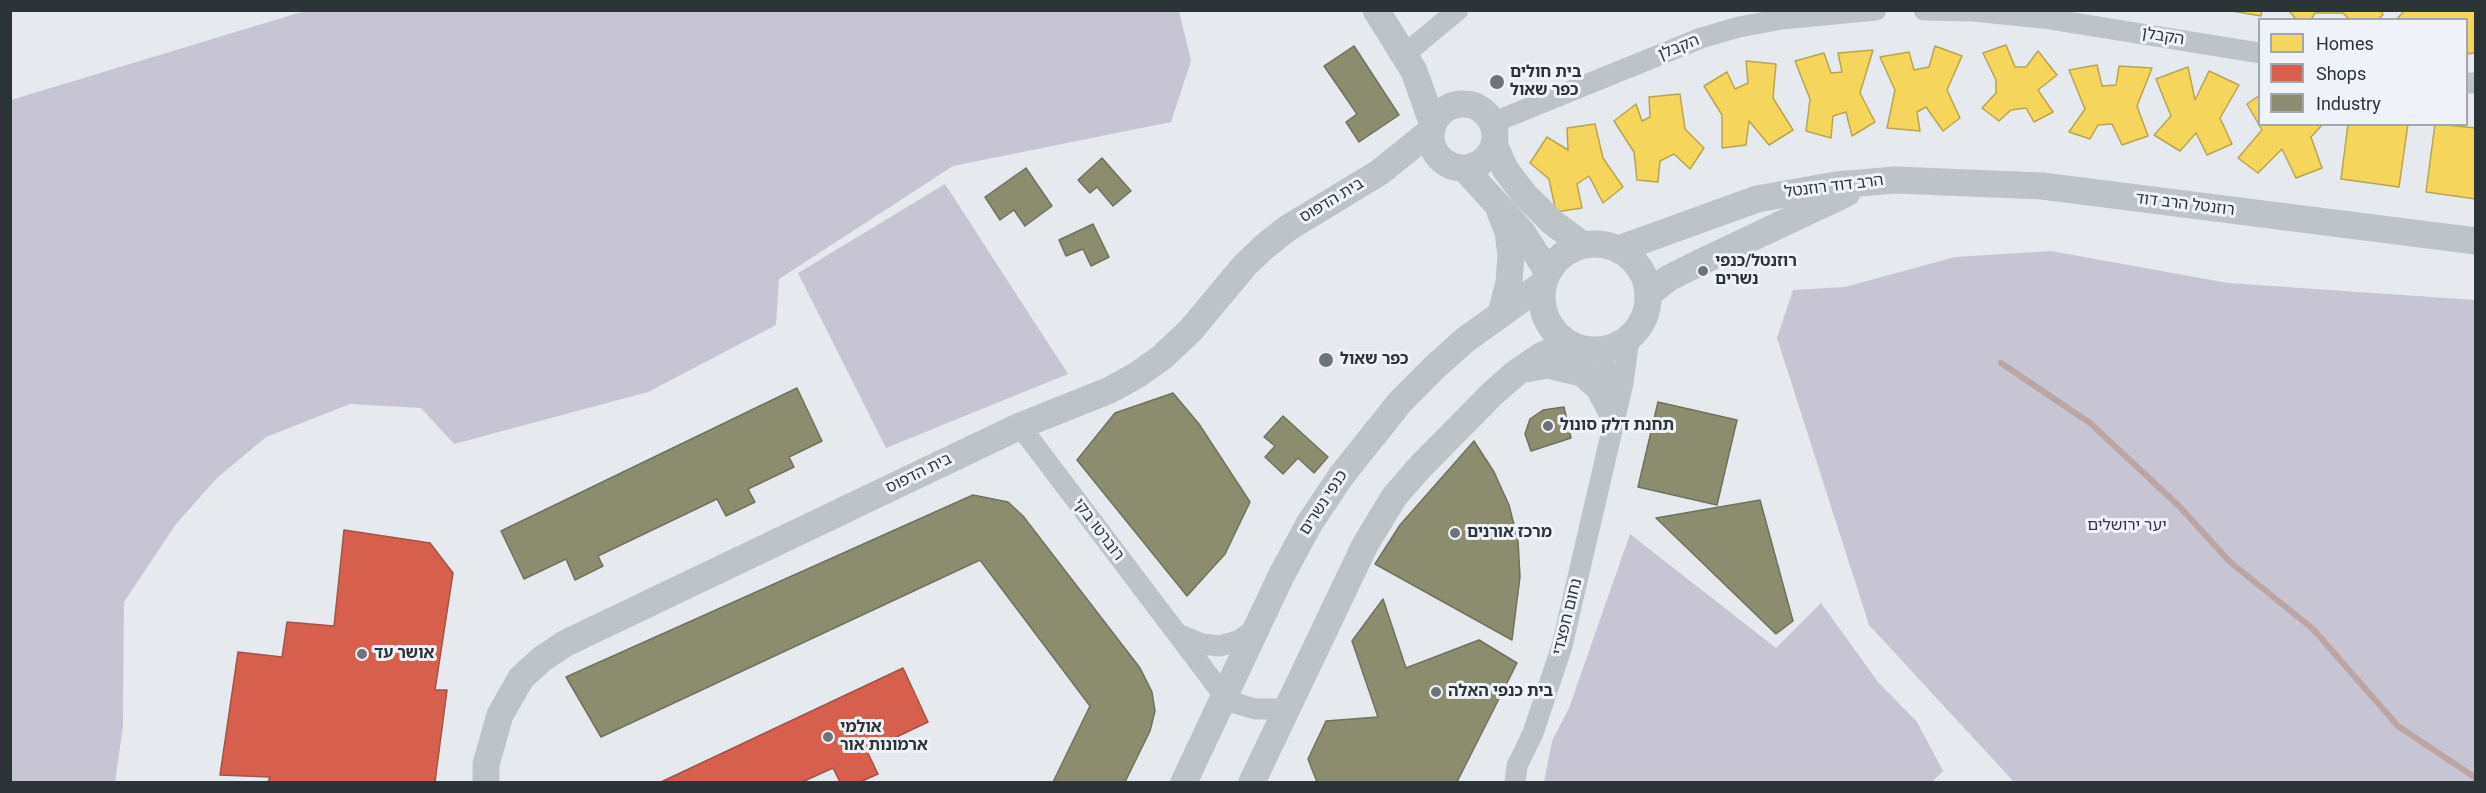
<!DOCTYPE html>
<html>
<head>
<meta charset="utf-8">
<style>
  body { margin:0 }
  #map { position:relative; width:2486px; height:793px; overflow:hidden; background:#e6eaee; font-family:Roboto,sans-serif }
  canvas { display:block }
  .frame { position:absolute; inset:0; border:12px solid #2c3438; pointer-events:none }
  .legend { position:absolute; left:2258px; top:18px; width:210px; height:108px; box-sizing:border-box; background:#eff3f9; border:2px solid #a1a7ac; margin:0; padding:8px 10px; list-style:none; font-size:18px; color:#2c3438 }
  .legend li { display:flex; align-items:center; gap:12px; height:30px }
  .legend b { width:30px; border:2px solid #a1a7ac }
</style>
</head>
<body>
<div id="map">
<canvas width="2486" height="793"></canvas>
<div class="frame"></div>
<ul class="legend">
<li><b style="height:16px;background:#f6d55c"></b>Homes</li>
<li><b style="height:16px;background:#d6604d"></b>Shops</li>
<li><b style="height:16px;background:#8c8c6e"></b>Industry</li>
</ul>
</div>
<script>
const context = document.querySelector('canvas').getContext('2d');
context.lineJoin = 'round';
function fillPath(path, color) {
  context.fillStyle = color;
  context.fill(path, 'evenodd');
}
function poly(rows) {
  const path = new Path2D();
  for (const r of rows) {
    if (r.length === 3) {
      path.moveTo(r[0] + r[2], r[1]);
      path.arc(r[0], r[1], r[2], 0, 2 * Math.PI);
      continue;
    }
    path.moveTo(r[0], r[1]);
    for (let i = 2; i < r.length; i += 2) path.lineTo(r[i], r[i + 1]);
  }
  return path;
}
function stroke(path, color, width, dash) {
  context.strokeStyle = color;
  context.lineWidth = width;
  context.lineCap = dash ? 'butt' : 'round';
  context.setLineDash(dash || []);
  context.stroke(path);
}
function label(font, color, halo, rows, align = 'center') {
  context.font = font + ' Roboto,"Noto Sans Hebrew",sans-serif';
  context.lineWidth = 6;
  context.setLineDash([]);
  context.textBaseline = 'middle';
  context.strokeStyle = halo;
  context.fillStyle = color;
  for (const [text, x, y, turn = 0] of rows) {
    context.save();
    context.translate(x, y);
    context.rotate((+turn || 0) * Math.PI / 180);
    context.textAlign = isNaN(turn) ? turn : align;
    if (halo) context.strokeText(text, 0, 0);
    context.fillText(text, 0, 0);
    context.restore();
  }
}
fillPath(poly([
  [308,10,1179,11,1191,61,1171,122,953,166,779,279,776,325,648,392,454,444,421,408,350,404,266,437,217,478,176,524,124,602,123,726,115,782,11,782,11,100],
  [945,184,1068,374,886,448,798,273],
  [2051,251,2228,283,2475,300,2475,782,2014,782,1869,625,1777,338,1793,290,1845,287,1955,257],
  [1630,534,1776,648,1821,603,1878,682,1917,722,1943,771,1932,782,1544,782,1552,741,1569,708]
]), '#c7c4d4');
const homes = poly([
  [2226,10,2262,10,2261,16,2226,10],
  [2288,10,2381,10,2383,15,2377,20,2350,20,2343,13,2315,13,2311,20,2297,20,2288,10],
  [2405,10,2476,10,2476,52,2469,54,2466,49,2466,20,2396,20,2405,10],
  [2006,45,2015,67,2026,67,2038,51,2057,75,2038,90,2053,112,2034,122,2026,108,2011,110,1999,121,1982,108,1996,93,1996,80,1983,53,2006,45],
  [1935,46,1962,56,1947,90,1960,118,1943,131,1926,107,1917,112,1920,131,1887,128,1895,90,1880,57,1909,52,1914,70,1929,67,1935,46],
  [1873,50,1860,93,1875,122,1852,136,1846,112,1833,116,1831,138,1806,131,1810,99,1795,61,1824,53,1831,73,1842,72,1838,53,1873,50],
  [1746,61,1776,64,1773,98,1793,130,1769,145,1749,121,1746,145,1722,148,1722,115,1704,86,1727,72,1735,89,1748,83,1746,61],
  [2097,65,2102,86,2116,85,2119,66,2152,68,2137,106,2148,136,2122,145,2112,124,2098,125,2090,139,2069,132,2085,109,2069,70,2097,65],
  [2188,67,2195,100,2209,71,2239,85,2220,118,2232,144,2207,155,2196,133,2180,151,2154,135,2171,116,2156,79,2188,67],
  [1680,94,1685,129,1704,148,1690,169,1674,154,1660,161,1658,182,1637,180,1634,152,1614,121,1636,104,1642,121,1650,117,1649,97,1680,94],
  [2260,95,2260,124,2323,124,2311,137,2322,168,2296,178,2282,149,2258,173,2238,158,2262,130,2247,104,2260,95],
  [1595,124,1603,158,1623,187,1603,203,1589,176,1577,184,1582,208,1556,212,1549,179,1530,163,1547,137,1568,150,1567,128,1595,124],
  [2348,124,2408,124,2399,187,2341,179,2348,124],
  [2435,124,2476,128,2476,199,2426,192,2435,124]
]);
fillPath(homes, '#f6d55c');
stroke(homes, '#b9a551', 1.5);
const shops = poly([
  [344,530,430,543,453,573,435,690,447,690,435,782,268,782,270,777,220,775,238,652,282,657,287,622,334,626,344,530],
  [903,668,928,722,867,751,878,774,860,782,840,782,833,768,802,782,661,782,903,668]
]);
fillPath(shops, '#d6604d');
stroke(shops, '#a35347', 1.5);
const industry = poly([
  [1354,46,1399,115,1359,142,1346,122,1357,114,1324,66,1354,46],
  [1102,158,1131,191,1113,206,1097,187,1090,193,1078,180,1102,158],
  [1026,168,1052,206,1025,226,1014,210,1000,220,985,197,1026,168],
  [1093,224,1109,257,1091,266,1083,249,1066,256,1059,240,1093,224],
  [797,388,822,441,789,457,794,467,748,489,755,502,726,516,717,499,598,556,603,566,575,580,566,559,524,579,501,531,797,388],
  [1173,393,1199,424,1250,502,1225,554,1187,596,1077,460,1115,413,1173,393],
  [1658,402,1737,420,1717,505,1638,487,1658,402],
  [1564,407,1571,438,1531,451,1525,434,1530,419,1543,410,1564,407],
  [1283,416,1328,457,1314,473,1298,458,1283,474,1265,457,1275,446,1264,437,1283,416],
  [1474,441,1494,472,1509,505,1518,541,1520,577,1512,640,1375,564,1400,525,1474,441],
  [973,495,1008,502,1023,516,1140,668,1152,692,1155,711,1150,731,1125,782,1053,782,1090,706,980,560,601,737,566,677,973,495],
  [1760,500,1793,621,1776,634,1656,518,1760,500],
  [1383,599,1406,668,1479,640,1517,663,1457,782,1317,782,1308,759,1326,721,1378,717,1352,641,1383,599]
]);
fillPath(industry, '#8c8c6e');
stroke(industry, '#6f725e', 1.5);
stroke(poly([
  [2001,363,2090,423,2179,506,2230,562,2313,629,2398,726,2476,778]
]), '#bda5a4', 6);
stroke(poly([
  [1924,10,1973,11,2043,18,2260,53],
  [1405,54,1458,10],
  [2466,83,2476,83],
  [1492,123,1701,38,1739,27,1782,19,1876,10],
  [1594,350,1603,361,1609,377,1610,405],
  [1020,426,1225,697,1235,703,1255,709,1287,709],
  [1180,635,1202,644,1220,646,1240,640,1258,626],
  [1515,782,1517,766,1533,733,1562,646,1623,383,1629,338]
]), '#bec3c7', 21);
stroke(poly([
  [1376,10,1414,71,1433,125],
  [1463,136,32],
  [1494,144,1505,169,1524,194,1552,222,1583,245],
  [1464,168,1522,232,1548,272],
  [1500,212,1508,232,1511,255,1509,282,1501,313],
  [1595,297,53],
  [1619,249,1757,199,1836,185,1895,180,2042,186,2476,241],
  [1648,294,1669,278,1699,263,1847,193],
  [1525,369,1548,365,1582,373,1599,388,1610,409],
  [486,782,486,764,500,715,521,678,542,659,566,643,1020,426,1110,390,1137,375,1161,358,1190,331,1245,265,1265,246,1288,228,1380,172,1432,130],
  [1184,782,1281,576,1309,524,1341,476,1400,402,1435,367,1465,340,1543,284],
  [1252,782,1365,545,1394,497,1420,467,1493,393,1516,373,1541,356,1568,343]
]), '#bec3c7', 27);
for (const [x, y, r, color] of [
  [1497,82,8,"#6d7478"],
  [1703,271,6,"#6d7478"],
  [1326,360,8,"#6d7478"],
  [1548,426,6,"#6d7478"],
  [1455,533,6,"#6d7478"],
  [362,654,6,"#6d7478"],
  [1436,692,6,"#6d7478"],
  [828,737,6,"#6d7478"]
]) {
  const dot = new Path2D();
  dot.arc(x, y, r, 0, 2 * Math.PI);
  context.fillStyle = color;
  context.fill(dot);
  stroke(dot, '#eff3f9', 2);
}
label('16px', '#2c3438', '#eff3f9', [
  ["הקבלן",2163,37,9],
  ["הקבלן",1679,48,-22],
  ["הרב דוד רוזנטל",1834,187,-7],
  ["בית הדפוס",1332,201,-31],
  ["רוזנטל הרב דוד",2185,205,7],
  ["בית הדפוס",919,474,-26],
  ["כנפי נשרים",1324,503,-57],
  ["רוברטו בקי",1098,530,53],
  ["נחום חפצדי",1568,617,-76]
]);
label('bold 16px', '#2c3438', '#eff3f9', [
  ["בית חולים",1510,73],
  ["כפר שאול",1510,91],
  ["רוזנטל/כנפי",1715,262],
  ["נשרים",1715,280],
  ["כפר שאול",1340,360],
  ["תחנת דלק סונול",1560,426],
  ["מרכז אורנים",1467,533],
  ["אושר עד",374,654],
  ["בית כנפי האלה",1448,692],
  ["אולמי",840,728],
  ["ארמונות אור",840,746]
], 'left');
label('16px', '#3f3354', '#eff3f9', [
  ["יער ירושלים",2127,526]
]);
</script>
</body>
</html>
